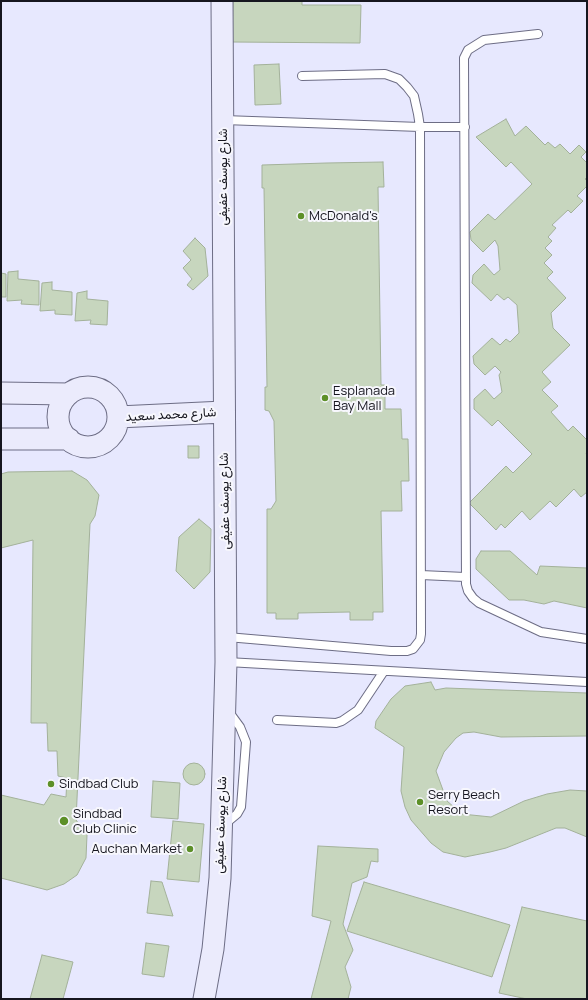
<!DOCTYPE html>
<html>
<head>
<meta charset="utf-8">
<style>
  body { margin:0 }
  #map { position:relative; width:588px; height:1000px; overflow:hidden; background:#e7e8fe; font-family:Manrope,sans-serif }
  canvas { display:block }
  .frame { position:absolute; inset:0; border:2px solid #16161f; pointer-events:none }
</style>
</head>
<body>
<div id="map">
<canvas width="588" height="1000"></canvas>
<div class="frame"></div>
</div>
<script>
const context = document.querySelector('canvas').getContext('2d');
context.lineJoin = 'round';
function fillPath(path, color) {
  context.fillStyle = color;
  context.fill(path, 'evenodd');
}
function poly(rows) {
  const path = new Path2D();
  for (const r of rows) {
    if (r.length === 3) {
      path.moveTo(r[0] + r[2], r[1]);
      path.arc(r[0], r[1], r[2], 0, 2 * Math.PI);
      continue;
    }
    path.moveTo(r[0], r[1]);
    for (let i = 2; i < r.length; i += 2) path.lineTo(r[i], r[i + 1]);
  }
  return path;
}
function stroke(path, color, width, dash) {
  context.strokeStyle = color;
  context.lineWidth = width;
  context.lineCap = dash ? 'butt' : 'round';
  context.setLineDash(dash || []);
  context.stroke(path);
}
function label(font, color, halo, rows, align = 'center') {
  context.font = font + ' Manrope,Vazirmatn,sans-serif';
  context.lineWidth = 4;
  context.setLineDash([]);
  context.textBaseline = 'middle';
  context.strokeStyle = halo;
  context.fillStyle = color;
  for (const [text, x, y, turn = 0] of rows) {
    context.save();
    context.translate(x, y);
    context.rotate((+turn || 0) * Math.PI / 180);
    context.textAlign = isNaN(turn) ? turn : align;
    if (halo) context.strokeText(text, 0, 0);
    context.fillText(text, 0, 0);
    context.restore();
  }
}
const building = poly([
  [233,1,302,1,302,5,361,5,360,43,232,42,233,1],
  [279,64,281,104,255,105,254,65,279,64],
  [506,119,515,136,526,126,545,145,548,142,555,148,560,144,570,154,579,145,586,152,581,157,587,163,587,177,585,179,587,181,587,186,577,196,583,201,571,213,568,210,552,225,556,228,548,237,552,241,545,248,552,255,544,263,553,272,547,278,566,298,551,313,553,328,570,345,542,372,551,382,542,390,558,406,551,412,568,431,573,426,587,440,587,452,586,454,587,455,587,492,581,497,574,489,556,507,550,501,530,520,522,511,505,528,501,524,496,530,469,503,506,466,513,473,532,454,498,420,492,426,474,409,474,399,485,389,494,399,502,392,499,375,501,372,495,366,485,375,474,364,473,356,492,338,500,345,506,339,510,342,519,333,517,305,508,297,504,300,497,294,491,301,472,283,473,275,484,264,494,275,500,270,498,246,495,240,483,252,471,240,470,232,488,214,495,220,532,184,511,162,506,167,476,137,506,119],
  [383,162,384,187,378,187,381,385,385,385,385,409,401,409,402,439,408,439,409,481,401,481,402,511,381,511,383,612,373,612,373,620,350,620,350,612,298,613,298,619,276,619,276,613,267,613,267,509,271,509,276,501,274,421,269,411,265,410,265,387,267,387,264,188,262,188,262,165,326,163,383,162],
  [195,238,205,248,208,276,193,290,187,285,192,279,183,268,191,260,183,251,195,238],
  [18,271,18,279,39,281,39,305,21,304,22,300,7,301,8,272,18,271],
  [1,273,6,274,6,297,1,297,1,273],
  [52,282,52,290,72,292,72,315,55,314,55,310,40,311,42,283,52,282],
  [87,291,87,299,108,301,107,325,90,324,91,320,75,321,77,293,87,291],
  [188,446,199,446,199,458,188,458,188,446],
  [72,471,87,480,99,495,95,516,90,524,76,820,87,835,86,858,77,875,64,884,47,890,1,878,1,795,44,805,51,794,66,797,67,778,58,776,57,751,48,751,47,723,31,723,33,540,1,548,1,474,8,472,72,471],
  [199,519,211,529,210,572,194,589,176,571,179,537,199,519],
  [481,551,510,551,537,575,540,566,587,568,587,608,554,601,544,604,524,600,509,600,476,569,476,559,481,551],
  [431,682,435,690,446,688,587,693,587,736,501,737,474,732,463,733,456,738,444,752,436,771,447,801,462,814,491,817,524,801,547,794,570,790,587,791,587,837,565,828,556,828,506,848,490,852,465,857,443,852,431,843,411,820,405,807,401,791,404,747,375,728,376,721,391,699,405,686,431,682],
  [194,774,11],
  [153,781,180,783,178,819,151,817,153,781],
  [173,821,204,824,199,882,167,879,173,821],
  [318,846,378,849,378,862,371,861,367,877,352,883,343,924,353,950,345,967,351,987,348,999,311,999,331,921,312,916,318,846],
  [151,881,162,882,173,916,147,913,151,881],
  [364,882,510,925,492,977,347,931,364,882],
  [522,907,587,921,587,999,527,999,499,993,522,907],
  [146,943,169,946,164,977,142,974,146,943],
  [42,955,73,962,63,999,30,999,42,955]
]);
fillPath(building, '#c7d6be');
stroke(building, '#a3b19a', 1);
const lane = poly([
  [538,34,484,40,468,50,464,58,466,584,468,591,473,598,479,603,541,632,587,639],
  [224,120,420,127,465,127],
  [421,575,465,577],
  [227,637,391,651,407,651,413,649,420,640,421,634,420,127,418,114,414,96,407,87,399,79,385,74,302,76],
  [227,662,587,682],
  [277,720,336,723,342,721,358,710,384,671],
  [225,824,237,814,241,807,246,742,240,727,229,712]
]);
const secondary = poly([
  [88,417,30],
  [1,393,69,394],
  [118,417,224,412],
  [1,439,69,439],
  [204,999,213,949,220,878,226,662,222,1]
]);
stroke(lane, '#6d6d85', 10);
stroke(secondary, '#6d6d85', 23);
stroke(lane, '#fff', 8);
stroke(secondary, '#ebebfc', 21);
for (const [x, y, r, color] of [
  [301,216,4,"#5d9028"],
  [325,398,4,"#5d9028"],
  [51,784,4,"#5d9028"],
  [420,802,4,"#5d9028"],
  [64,821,5,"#5d9028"],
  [190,849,4,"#5d9028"]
]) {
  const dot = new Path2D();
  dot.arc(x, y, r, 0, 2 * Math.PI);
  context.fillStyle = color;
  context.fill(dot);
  stroke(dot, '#f7f7fd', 1.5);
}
label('13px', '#16161f', '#f7f7fd', [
  ["شارع يوسف عفيفى",223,177,-90],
  ["شارع محمد سعيد",171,415,-3],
  ["شارع يوسف عفيفى",225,501,-91],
  ["شارع يوسف عفيفى",221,825,-88]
]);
label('13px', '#16161f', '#f7f7fd', [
  ["McDonald's",309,216],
  ["Esplanada",333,391],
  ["Bay Mall",333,406],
  ["Sindbad Club",59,784],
  ["Serry Beach",428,795],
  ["Resort",428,810],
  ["Sindbad",73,814],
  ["Club Clinic",73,829],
  ["Auchan Market",182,849,"right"]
], 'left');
</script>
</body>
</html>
